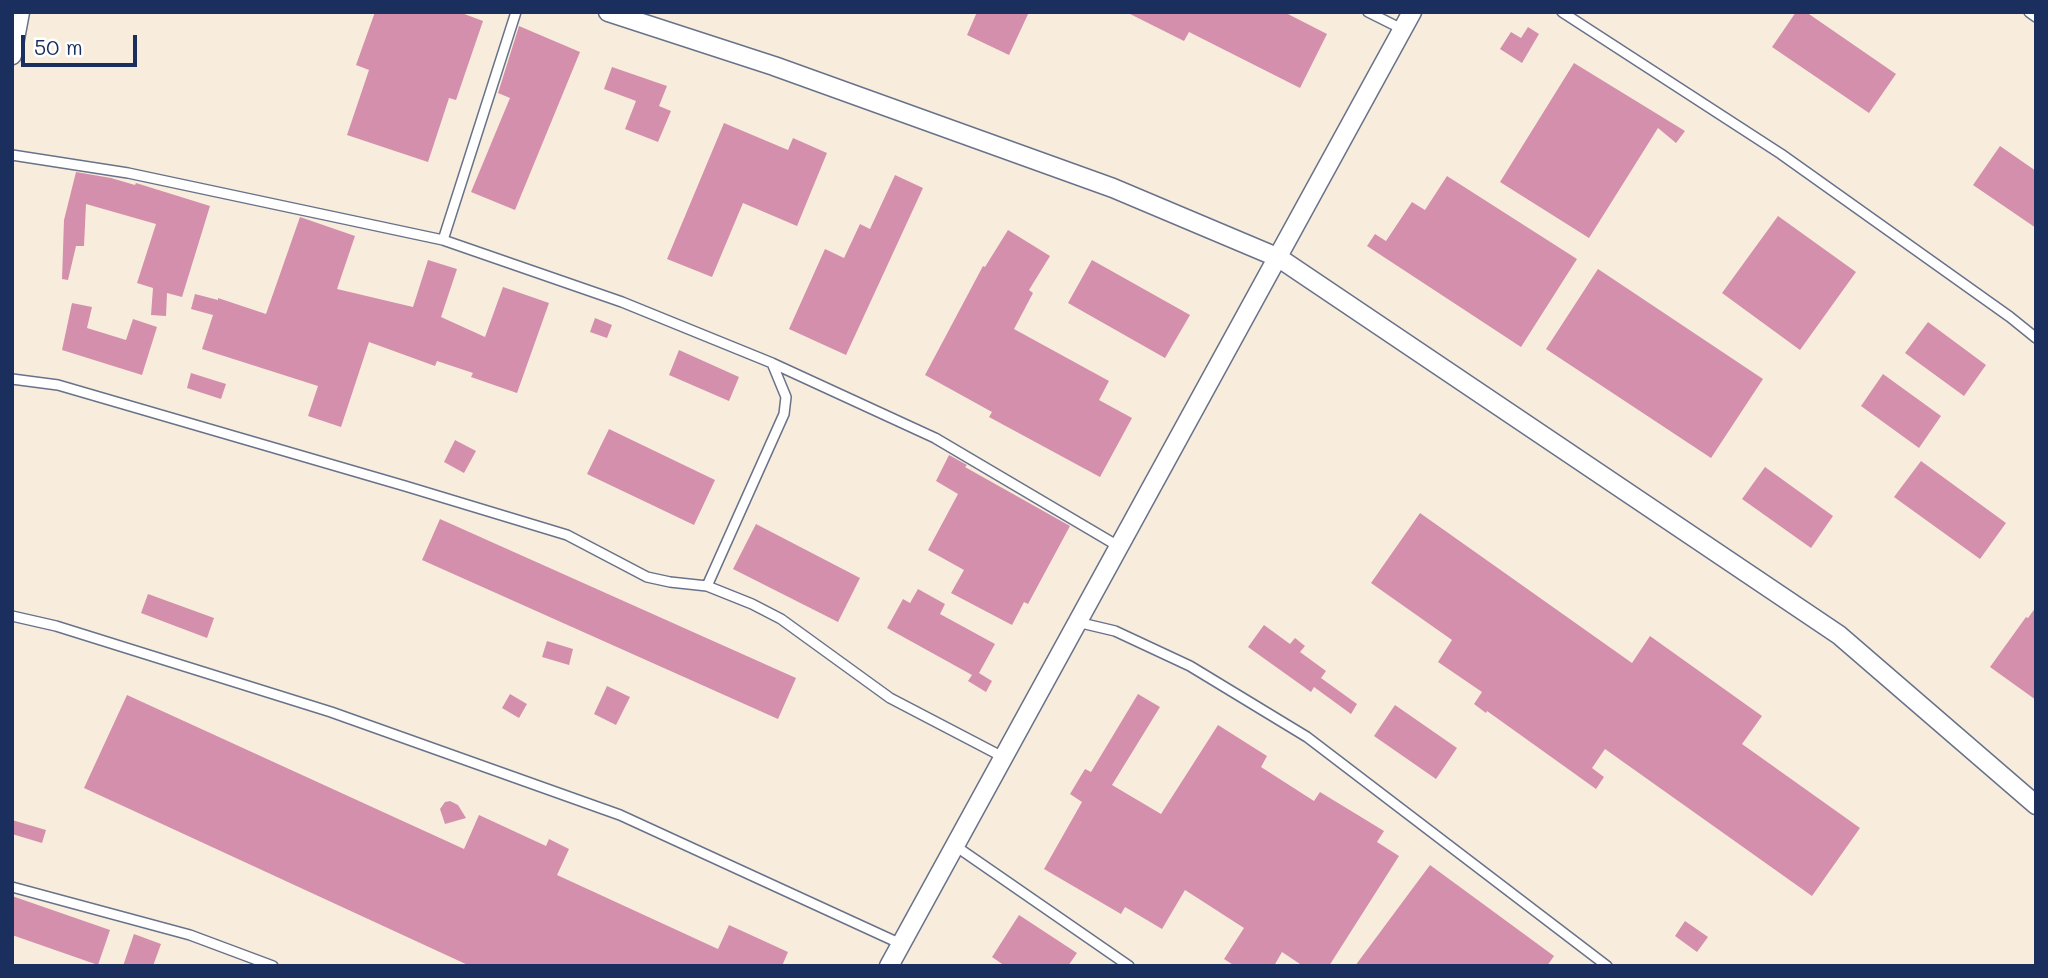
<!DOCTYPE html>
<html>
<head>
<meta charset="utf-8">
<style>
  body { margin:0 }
  #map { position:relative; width:2048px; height:978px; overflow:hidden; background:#f8eddc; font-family:Mali,sans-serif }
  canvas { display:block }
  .frame { position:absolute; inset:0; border:14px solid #1b2f5e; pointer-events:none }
  .scale { position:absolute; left:21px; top:35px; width:116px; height:32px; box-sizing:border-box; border:4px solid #1b2f5e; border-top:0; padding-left:9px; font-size:21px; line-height:24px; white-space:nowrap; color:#1b2f5e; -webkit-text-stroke:5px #fff; paint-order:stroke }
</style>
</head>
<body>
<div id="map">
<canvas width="2048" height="978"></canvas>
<div class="frame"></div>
<div class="scale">50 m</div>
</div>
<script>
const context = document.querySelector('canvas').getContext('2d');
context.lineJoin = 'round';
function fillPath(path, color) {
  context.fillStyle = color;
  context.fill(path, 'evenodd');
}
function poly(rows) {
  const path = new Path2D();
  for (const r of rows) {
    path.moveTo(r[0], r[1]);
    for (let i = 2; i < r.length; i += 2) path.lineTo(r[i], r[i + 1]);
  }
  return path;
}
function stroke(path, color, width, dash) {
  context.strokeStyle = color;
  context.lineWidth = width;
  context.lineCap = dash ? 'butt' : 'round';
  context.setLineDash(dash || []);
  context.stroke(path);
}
fillPath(poly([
  [375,12,459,12,483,21,456,100,449,98,428,162,347,135,369,70,356,65],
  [977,12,1029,12,1009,55,967,35],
  [1126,12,1284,12,1327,34,1300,88,1189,32,1184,41],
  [1796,12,1806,12,1896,74,1869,113,1772,47],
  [519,26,580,52,515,210,471,192,510,98,498,93],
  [1528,27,1539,34,1522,63,1500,49,1511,32,1521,38],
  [1574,63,1685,131,1676,143,1658,128,1589,238,1500,182],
  [612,67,667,86,659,106,671,111,658,142,625,129,636,101,604,89],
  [724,123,788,150,793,138,827,153,797,226,743,203,712,277,667,259],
  [2000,146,2036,171,2036,228,1973,185],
  [76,172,111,178,135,185,136,183,210,206,182,297,167,293,166,316,151,315,153,288,137,283,156,224,86,204,84,246,76,246,68,280,62,279,64,220],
  [895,175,923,188,846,355,789,329,825,249,844,258,860,224,870,229],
  [1447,176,1577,259,1521,347,1367,246,1375,234,1386,241,1412,202,1425,210],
  [1778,216,1856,272,1800,350,1722,293],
  [300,217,355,236,337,289,413,307,428,260,457,269,441,317,485,337,503,287,549,303,517,393,471,377,473,373,437,361,435,366,369,342,341,427,308,416,318,386,202,349,213,315,191,309,195,294,218,300,218,298,266,314],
  [1008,230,1050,256,1029,290,1033,293,1014,329,1109,381,1099,400,1132,418,1100,477,989,417,992,412,925,375,983,266,985,267],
  [1092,260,1190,315,1165,358,1068,303],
  [1598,269,1763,379,1711,458,1546,349],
  [72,303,92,307,87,328,126,340,133,319,157,327,142,375,62,350],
  [595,318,612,325,607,338,590,332],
  [1928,322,1986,365,1964,396,1905,353],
  [679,350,739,377,729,401,669,375],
  [191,373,226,384,221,399,187,388],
  [1883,374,1941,416,1919,448,1861,406],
  [609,429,715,480,694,525,587,474],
  [455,440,476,451,464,473,444,462],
  [949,455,967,465,965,467,1070,526,1028,604,1024,602,1012,625,951,593,964,570,928,550,958,494,936,481],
  [1921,461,2006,523,1980,559,1894,497],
  [1765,467,1833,516,1811,548,1742,499],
  [1420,513,1632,663,1650,636,1762,716,1742,744,1860,828,1812,896,1605,749,1592,768,1604,777,1596,789,1487,711,1486,713,1474,704,1482,692,1438,662,1452,640,1371,583],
  [440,519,796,678,778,719,422,560],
  [756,524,860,578,838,622,733,569],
  [918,589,945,604,940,614,995,644,979,673,992,681,986,692,968,681,972,675,887,628,903,599,910,603],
  [148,594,214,618,207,638,141,613],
  [2036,607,2036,700,1990,667,2026,617,2028,618],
  [1264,625,1290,644,1295,638,1305,646,1300,652,1326,671,1321,678,1357,704,1351,714,1314,687,1311,692,1248,647],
  [547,641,573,649,569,665,542,657],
  [607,686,630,697,616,725,594,714],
  [510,694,527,704,519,718,502,708],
  [1138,694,1160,707,1112,785,1161,814,1218,725,1267,756,1261,767,1314,801,1320,792,1384,831,1377,842,1399,856,1329,966,1303,966,1282,952,1274,966,1235,966,1224,959,1244,928,1185,890,1162,929,1125,907,1121,914,1044,869,1082,802,1070,794,1085,769,1091,772],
  [127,695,464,849,479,815,546,846,549,839,569,849,557,875,718,949,729,925,788,952,782,966,470,966,84,788],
  [1395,705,1457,748,1436,779,1374,736],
  [450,801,458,805,466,818,445,824,440,809,445,802],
  [12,820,46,830,42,843,12,834],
  [1430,865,1554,956,1547,966,1355,966],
  [12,896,110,930,98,965,12,935],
  [1019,915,1077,953,1068,966,1005,966,992,957],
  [1685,921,1708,937,1697,952,1675,936],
  [134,934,161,944,153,966,123,966]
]), '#d48fad');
const service = poly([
  [1368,12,1402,29],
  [1562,12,1781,154,2010,317,2036,338],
  [2029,12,2036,17],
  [12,155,128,173,443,240,622,302,772,363,935,438,1118,546],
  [443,240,516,12],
  [12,379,58,385,405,486,567,535,647,577,670,582,707,586,752,604,781,619,890,698,1003,757],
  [707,586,784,414,786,397,772,363],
  [12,616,56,626,331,712,620,815,901,944],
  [1077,622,1115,631,1190,666,1307,737,1607,966],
  [954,845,1129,966],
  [12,887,190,935,273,966]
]);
const minor = poly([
  [608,12,774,66,1113,188,1279,258,1839,635,2036,805],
  [12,55,20,12],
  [889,966,1412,12]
]);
stroke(service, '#68728a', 12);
stroke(minor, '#68728a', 21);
stroke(service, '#fff', 9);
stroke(minor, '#fff', 18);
</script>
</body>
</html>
